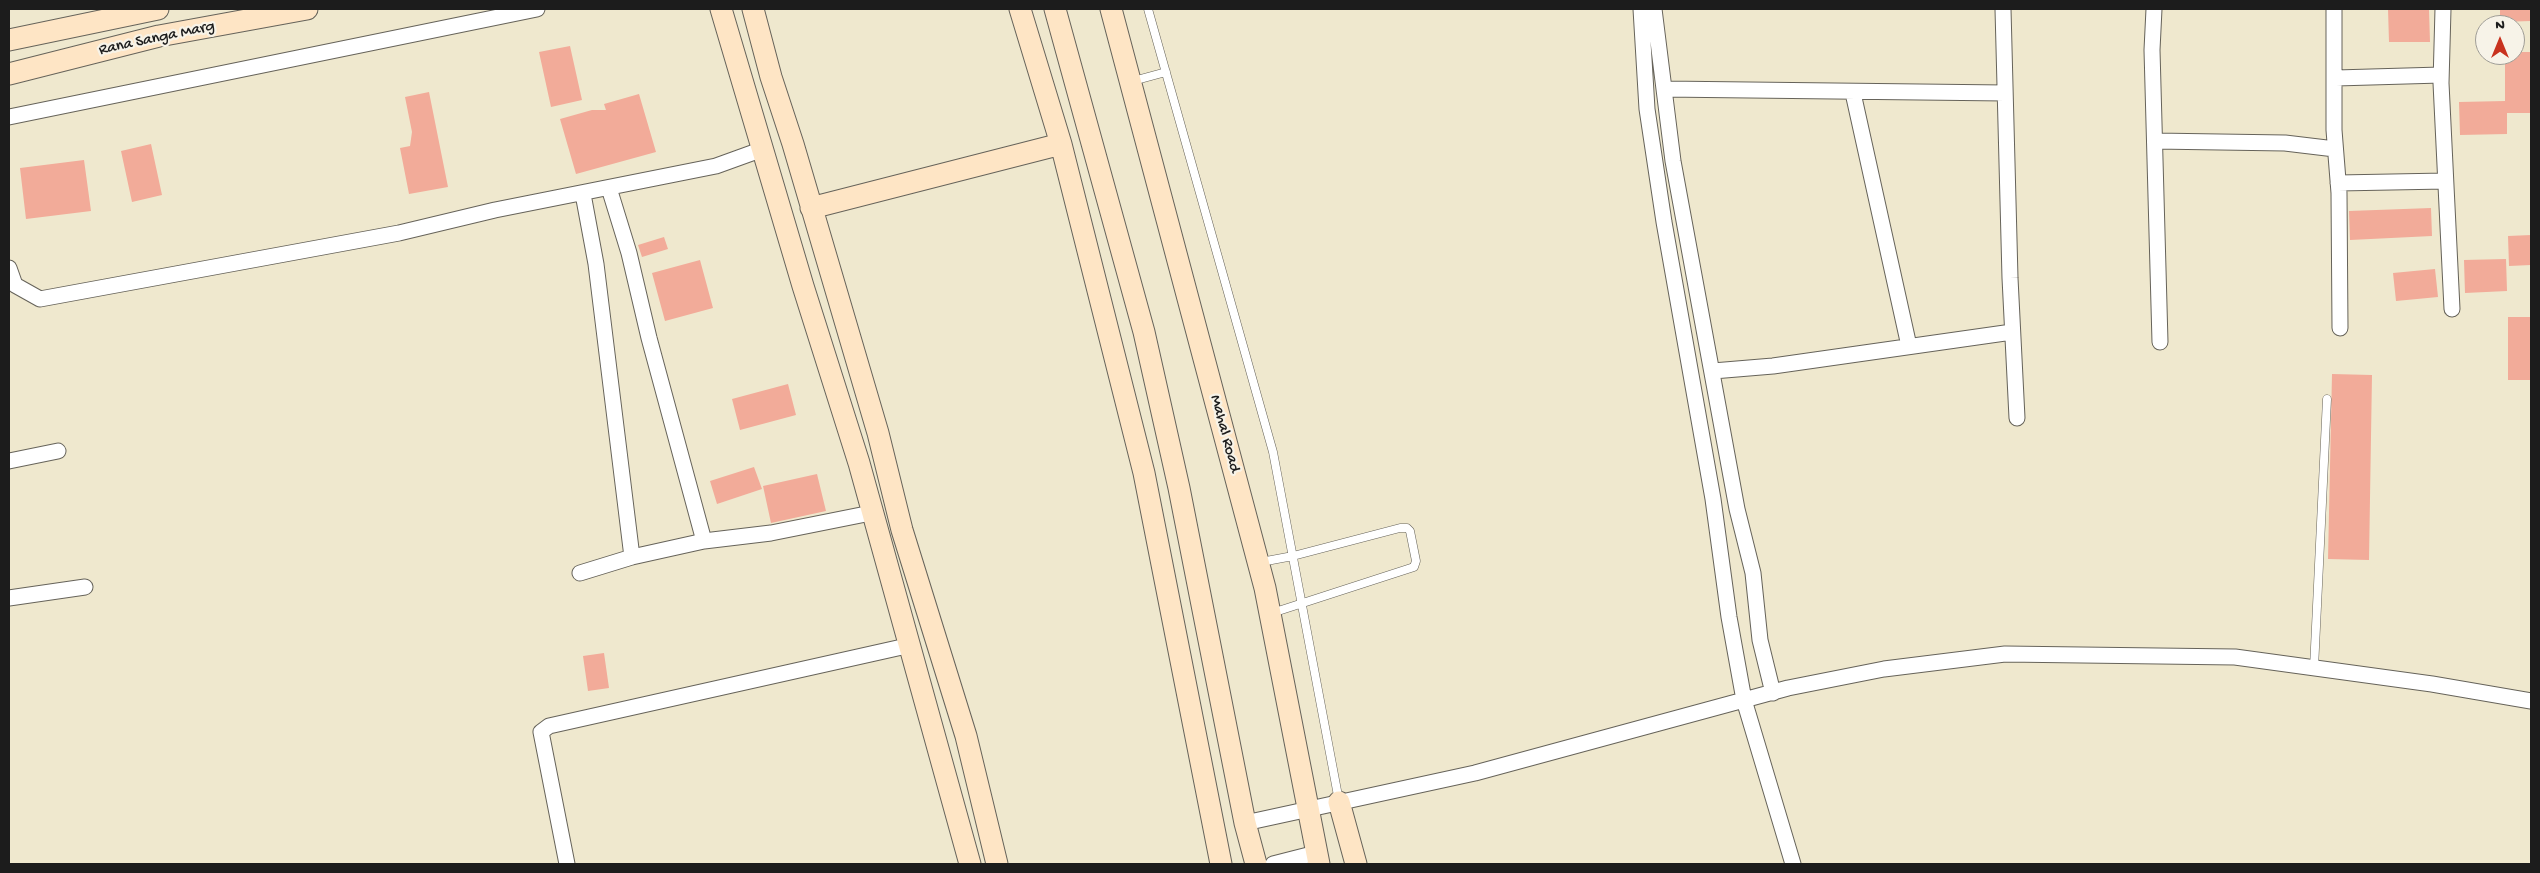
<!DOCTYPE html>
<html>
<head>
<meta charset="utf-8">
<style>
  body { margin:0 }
  #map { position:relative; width:2540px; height:873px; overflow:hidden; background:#efe8ce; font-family:"Gochi Hand",sans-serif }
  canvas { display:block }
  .frame { position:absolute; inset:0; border:10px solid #1c1c1c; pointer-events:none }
  .north { position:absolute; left:2475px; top:15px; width:50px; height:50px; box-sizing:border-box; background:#f7f3e8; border:1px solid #9f9d96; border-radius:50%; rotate:0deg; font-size:14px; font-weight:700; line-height:20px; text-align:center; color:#1c1c1c }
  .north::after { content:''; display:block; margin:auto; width:18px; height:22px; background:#c8321e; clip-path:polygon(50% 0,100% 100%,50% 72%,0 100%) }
</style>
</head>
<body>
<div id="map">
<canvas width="2540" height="873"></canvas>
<div class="frame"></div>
<div class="north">N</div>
</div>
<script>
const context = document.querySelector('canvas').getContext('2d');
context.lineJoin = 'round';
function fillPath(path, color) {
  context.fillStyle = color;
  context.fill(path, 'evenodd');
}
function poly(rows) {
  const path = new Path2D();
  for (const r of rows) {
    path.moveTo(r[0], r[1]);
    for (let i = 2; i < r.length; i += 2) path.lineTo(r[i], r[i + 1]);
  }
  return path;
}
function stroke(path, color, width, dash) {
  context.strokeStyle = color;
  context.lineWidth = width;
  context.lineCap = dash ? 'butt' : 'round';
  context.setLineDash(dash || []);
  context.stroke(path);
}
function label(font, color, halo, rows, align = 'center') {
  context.font = font + ' "Gochi Hand",sans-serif';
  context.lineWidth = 4.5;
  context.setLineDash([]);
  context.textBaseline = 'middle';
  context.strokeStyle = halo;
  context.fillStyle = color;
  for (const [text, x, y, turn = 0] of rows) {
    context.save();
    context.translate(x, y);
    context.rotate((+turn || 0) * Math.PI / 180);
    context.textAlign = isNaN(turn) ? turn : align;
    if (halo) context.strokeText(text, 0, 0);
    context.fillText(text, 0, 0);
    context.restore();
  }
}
fillPath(poly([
  [2388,9,2429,9,2430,42,2389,42],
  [2500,9,2531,9,2531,21,2500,22],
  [570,46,582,100,551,107,539,52],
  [2515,52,2531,52,2531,113,2507,113,2507,134,2460,135,2459,102,2505,101,2505,55,2515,55],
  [429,92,448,187,409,194,400,148,410,146,412,132,405,97],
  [639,94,656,152,576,174,560,119,592,110,606,110,604,104],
  [151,144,162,195,132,202,121,151],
  [84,160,91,211,26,219,20,168],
  [2431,208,2432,236,2350,240,2349,211],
  [2531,235,2531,265,2509,266,2508,236],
  [664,237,668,249,642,257,638,245],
  [2506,259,2507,291,2465,293,2464,260],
  [700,260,713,308,665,321,652,273],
  [2435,269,2438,297,2396,301,2393,273],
  [2508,317,2531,317,2531,380,2508,380],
  [2332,374,2372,375,2369,560,2328,559],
  [788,384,796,415,740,430,732,399],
  [754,467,762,489,717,504,710,481],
  [817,474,826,511,771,523,763,486],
  [604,653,609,688,588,691,583,656]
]), '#f2ab99');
const service = poly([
  [1148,9,1273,452,1339,801],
  [1133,81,1166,72],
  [1261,562,1293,556,1400,528,1407,528,1410,531,1416,561,1414,567,1272,613],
  [2314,668,2327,399]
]);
const minor = poly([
  [1641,9,1647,109,1664,222,1713,499,1729,617,1744,700,1793,864],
  [1654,9,1673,161,1737,509,1753,573,1760,640,1773,693],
  [2003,9,2010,278,2017,418],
  [2154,9,2152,50,2160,342],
  [2334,9,2334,130,2339,193,2340,328],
  [2443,9,2441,83,2452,309],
  [2336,78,2441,75],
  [1664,89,2005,93],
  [1853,93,1909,346],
  [9,117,537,9],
  [2155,141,2285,143,2335,149],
  [2338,183,2445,181],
  [609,188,629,253,649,338,704,541,771,533,871,513],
  [583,194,596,264,632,557,704,541],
  [9,268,15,285,40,299,399,233,495,210,716,166,763,149],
  [1713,371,1773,366,2012,332],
  [9,461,58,451],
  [580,573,632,557],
  [9,598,85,587],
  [1245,823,1475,773,1788,688,1884,669,2005,654,2235,657,2432,684,2531,701],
  [567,864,541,732,549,726,911,645],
  [1273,864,1316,853]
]);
const secondary = poly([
  [721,9,803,286,859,463,970,864],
  [753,9,771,77,793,144,878,433,902,530,966,736,997,864],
  [1020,9,1061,144],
  [1055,9,1144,332,1179,488,1245,823,1256,864],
  [1111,9,1265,588,1319,864],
  [9,40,158,9],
  [9,74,159,36,307,9],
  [811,208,1061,144,1144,473,1221,864],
  [1339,802,1356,864]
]);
stroke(service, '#66635a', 9);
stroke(minor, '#66635a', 17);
stroke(secondary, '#66635a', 23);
stroke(service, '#fff', 8);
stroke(minor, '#fff', 15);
stroke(secondary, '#fee5c5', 21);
label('16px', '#1c1c1c', '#f7f3e8', [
  ["Rana Sanga Marg",157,39,-12],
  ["Mahal Road",1224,434,75]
]);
</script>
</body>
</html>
